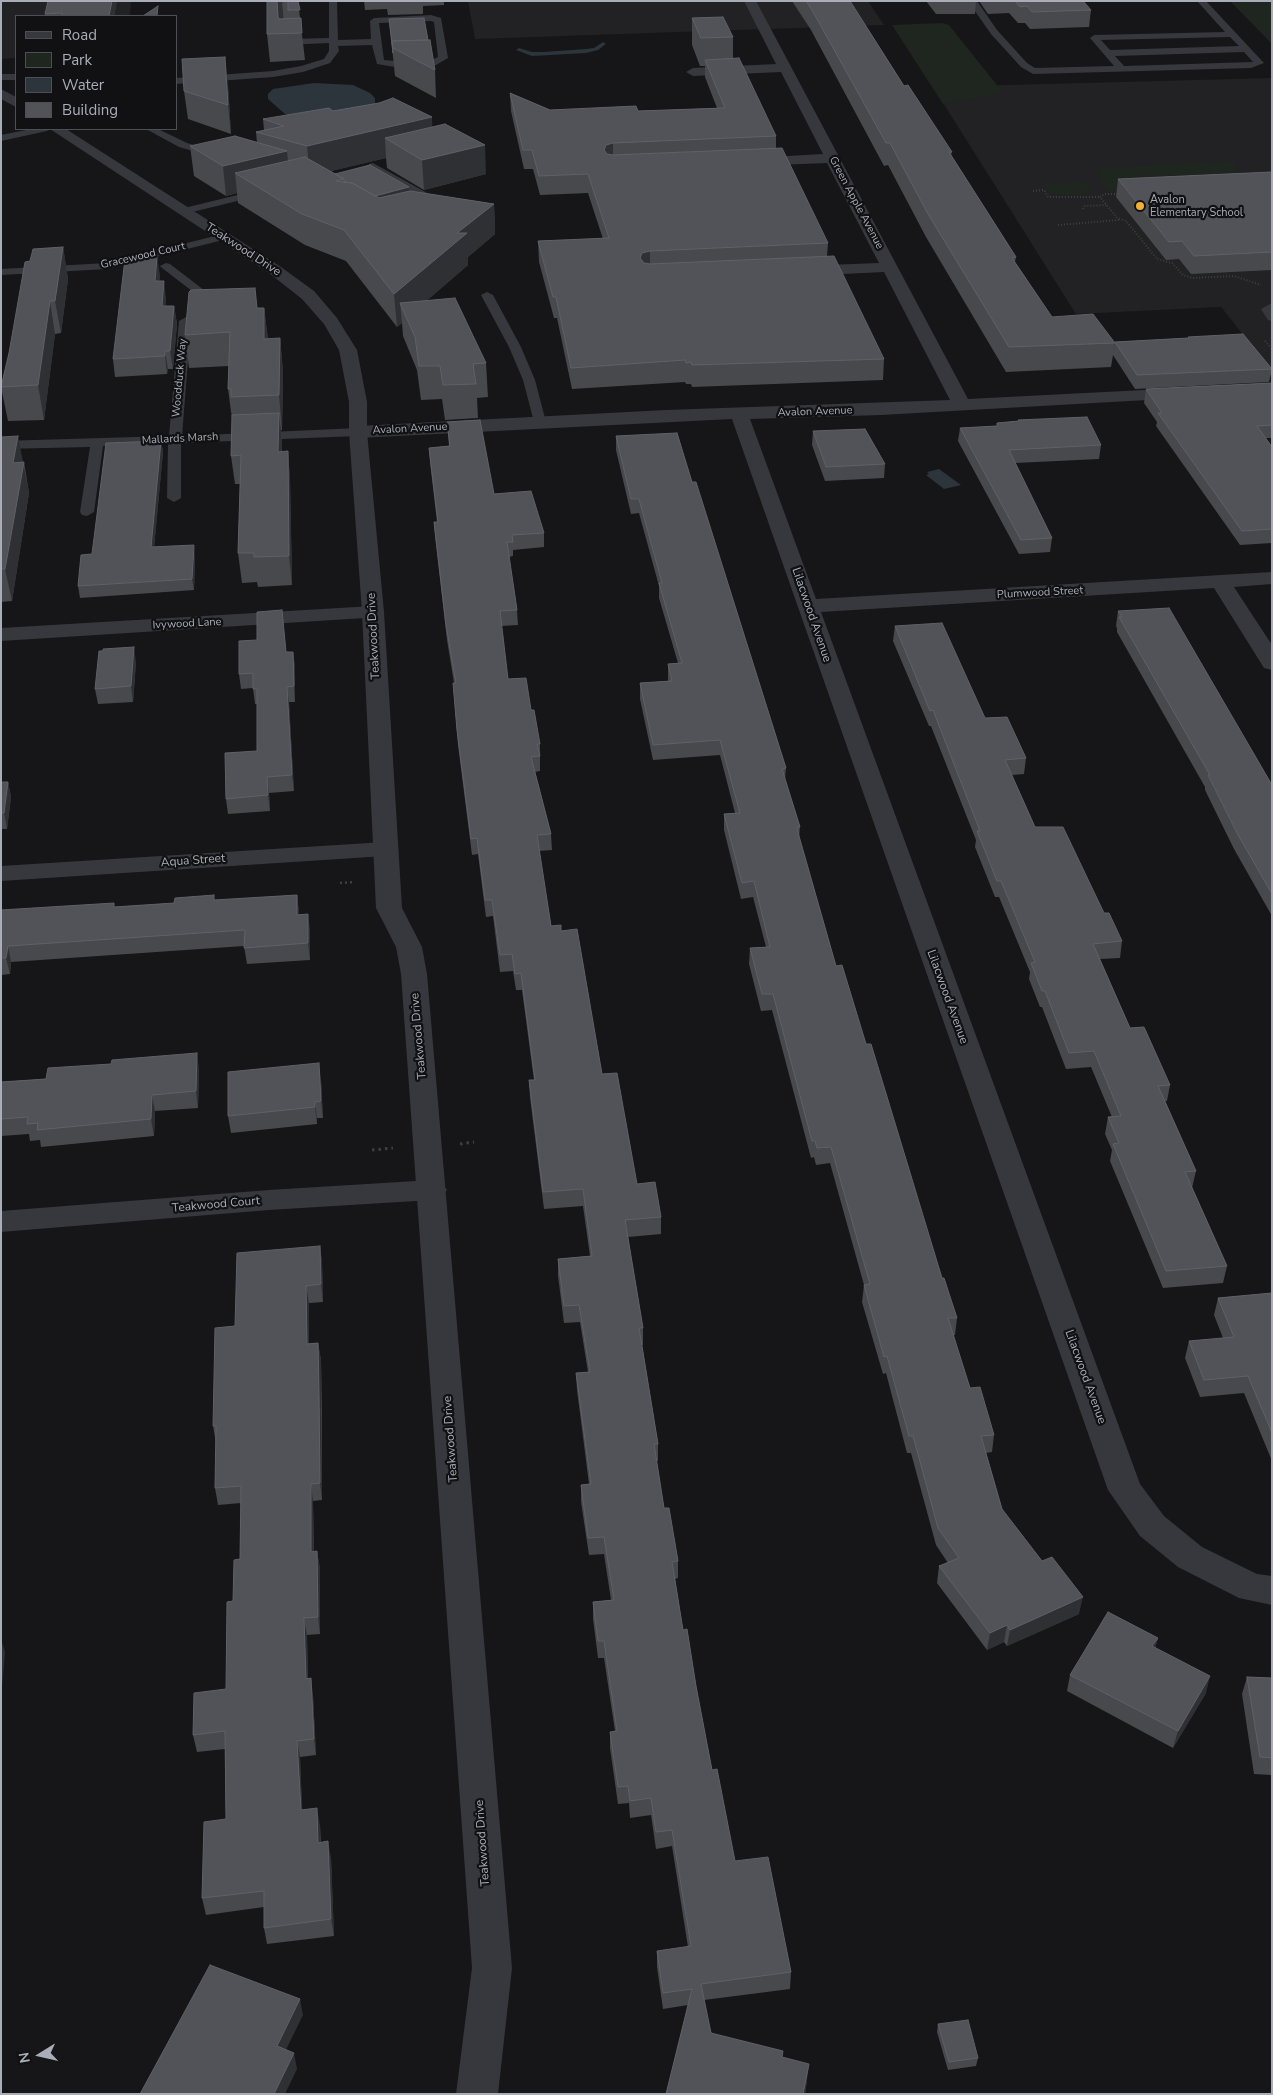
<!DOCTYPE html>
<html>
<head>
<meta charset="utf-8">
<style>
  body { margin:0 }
  #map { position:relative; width:1273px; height:2095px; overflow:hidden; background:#161618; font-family:"Nunito Sans",sans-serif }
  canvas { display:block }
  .frame { position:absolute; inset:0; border:2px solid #a8adb8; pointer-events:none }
  .legend { position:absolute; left:15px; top:15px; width:162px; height:115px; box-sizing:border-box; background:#111113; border:1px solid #4d4f55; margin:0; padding:6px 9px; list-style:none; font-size:15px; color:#a8adb8 }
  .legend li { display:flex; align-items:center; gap:10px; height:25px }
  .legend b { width:25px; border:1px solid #4d4f55 }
  .north { position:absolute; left:15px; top:2030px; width:50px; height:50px; -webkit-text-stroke:4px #111113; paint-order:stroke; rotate:260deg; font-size:14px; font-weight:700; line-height:20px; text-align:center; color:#a8adb8 }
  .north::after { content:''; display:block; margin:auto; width:18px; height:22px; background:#a8adb8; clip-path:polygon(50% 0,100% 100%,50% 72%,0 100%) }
</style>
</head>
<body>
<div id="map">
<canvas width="1273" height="2095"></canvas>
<div class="frame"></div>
<ul class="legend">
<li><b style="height:6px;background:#37383d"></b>Road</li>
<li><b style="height:14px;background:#1e261f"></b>Park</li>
<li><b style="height:14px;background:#2c353c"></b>Water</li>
<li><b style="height:14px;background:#525359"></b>Building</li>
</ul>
<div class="north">N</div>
</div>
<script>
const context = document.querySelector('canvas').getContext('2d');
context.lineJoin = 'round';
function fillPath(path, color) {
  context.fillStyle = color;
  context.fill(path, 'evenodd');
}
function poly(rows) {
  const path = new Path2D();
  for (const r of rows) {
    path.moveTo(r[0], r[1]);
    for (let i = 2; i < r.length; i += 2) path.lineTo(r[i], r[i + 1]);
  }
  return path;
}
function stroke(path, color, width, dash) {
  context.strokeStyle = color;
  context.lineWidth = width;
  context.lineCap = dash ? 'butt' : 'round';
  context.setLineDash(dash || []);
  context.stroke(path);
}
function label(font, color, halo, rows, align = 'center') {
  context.font = font + ' "Nunito Sans",sans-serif';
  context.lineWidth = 4.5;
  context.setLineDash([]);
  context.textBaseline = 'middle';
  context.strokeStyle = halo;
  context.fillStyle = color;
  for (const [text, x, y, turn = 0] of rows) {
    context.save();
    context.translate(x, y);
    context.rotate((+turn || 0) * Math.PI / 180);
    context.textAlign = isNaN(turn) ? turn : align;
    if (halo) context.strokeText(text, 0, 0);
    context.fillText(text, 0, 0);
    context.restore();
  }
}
fillPath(poly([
  [1,1,131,1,130,16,16,16,16,58,1,59],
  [468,1,868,1,884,25,475,39],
  [1272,78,1272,371,1221,307,1076,314,933,87]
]), '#222225');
fillPath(poly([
  [1230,1,1272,1,1272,44],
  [942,23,949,25,1001,90,998,94,943,104,892,25],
  [1211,161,1236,162,1240,185,1110,192,1100,181,1099,168],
  [1087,181,1090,193,1067,195,1053,193,1041,184]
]), '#1e261f');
fillPath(poly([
  [314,83,353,85,370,93,375,98,375,106,303,121,285,114,268,99,268,94,273,89],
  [939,469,961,485,944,489,926,475,929,474,927,472]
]), '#2c353c');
fillPath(poly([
  [603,42,606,44,598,50,586,53,532,56,516,50,519,48,532,52,544,52,586,49,594,48,603,42]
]), '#2c353c');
stroke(poly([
  [1033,191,1044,190,1048,197,1100,197],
  [1121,194,1104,194,1100,197,1117,218,1126,221,1157,259,1172,263,1183,275,1192,278,1234,276,1261,285],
  [1083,209,1085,206,1106,205],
  [1058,225,1119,220],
  [1265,341,1272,349]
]), '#3d3f44', 2, [1, 2]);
stroke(poly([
  [340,883,354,882]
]), '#3d3f44', 2.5, [2, 3]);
stroke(poly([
  [460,1144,474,1142],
  [372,1150,393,1148]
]), '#3d3f44', 3, [2.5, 4]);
fillPath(poly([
  [329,1,337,1,338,40,371,39,370,21,374,18,431,15,441,18,448,58,436,65,395,67,377,64,372,45,338,46,339,51,330,63,303,72,273,77,176,84,176,78,273,71,301,66,324,59,329,51,329,43,285,45,281,42,281,35,285,32,288,33,289,39,329,38,329,1],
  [431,21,434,22,438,57,434,59,395,61,384,60,379,23,431,21],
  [966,1,977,1,997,30,1027,63,1035,68,1114,66,1090,38,1094,35,1225,32,1197,1,1206,1,1264,63,1251,68,1033,74,1021,67,991,34,970,4,966,1],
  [1230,37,1239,46,1110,50,1101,40,1230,37],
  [1244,52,1253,62,1124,66,1115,56,1244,52],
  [1,74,16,74,16,80,1,80,1,74],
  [31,129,49,129,47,131,1,141,1,135,31,129],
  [146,129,158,129,187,143,218,152,219,154,214,157,179,147,146,129],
  [373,163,447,204,448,206,443,209,439,208,369,168,369,164,373,163],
  [262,189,266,190,267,192,266,194,184,214,179,211,180,209,262,189],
  [223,234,227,235,228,237,227,239,107,269,1,275,1,269,107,263,223,234],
  [166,263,170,264,217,300,214,311,191,323,182,436,358,428,364,432,358,436,181,443,181,498,174,502,167,498,168,444,103,446,94,512,87,516,82,515,80,512,90,447,1,449,1,441,169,436,179,321,204,307,205,301,162,268,160,266,166,263],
  [487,292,493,295,521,347,535,380,546,422,544,425,536,425,534,422,523,380,509,347,481,295,487,292],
  [1272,303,1272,321,1268,320,1261,309,1272,303]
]), '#37383d');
fillPath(poly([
  [744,1,756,1,968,399,1183,388,1189,389,1192,393,1189,397,1183,398,881,415,750,419,816,599,1272,572,1272,584,1234,587,1272,645,1272,670,1264,668,1214,588,821,612,1140,1484,1164,1516,1202,1547,1257,1574,1272,1576,1272,1605,1239,1598,1178,1567,1140,1536,1108,1490,732,419,358,438,351,436,349,432,351,428,358,426,666,410,950,400,884,272,802,276,796,274,794,271,796,268,802,266,879,263,827,163,752,166,747,165,745,162,747,159,752,158,823,154,781,72,693,76,686,72,693,68,776,64,744,1],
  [373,606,381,607,384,612,381,617,1,641,1,628,373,606],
  [385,842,394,844,397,849,394,854,385,856,1,881,1,866,385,842],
  [432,1180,442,1183,447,1190,442,1197,432,1200,269,1210,1,1232,1,1211,269,1190,432,1180]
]), '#37383d');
fillPath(poly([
  [1,89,16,97,16,107,1,99,1,89],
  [50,129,66,129,281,267,314,291,337,318,357,350,367,402,367,432,384,612,402,908,422,947,427,974,512,1968,498,2094,456,2094,472,1968,401,974,396,947,376,908,362,612,349,432,349,402,339,350,324,324,302,299,269,273,50,129]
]), '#37383d');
fillPath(poly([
  [48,1,117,1,114,16,45,16,45,14],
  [267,1,298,1,305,60,270,62,267,34],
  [364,1,444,1,444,5,423,6,423,14,388,15,387,9,365,10],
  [792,1,850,1,904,86,952,152,951,155,1016,257,1015,262,1052,317,1115,343,1111,367,1006,372,926,237,888,165,884,166,811,30],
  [926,1,976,1,975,14,936,14],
  [979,1,1084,1,1083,1,1091,10,1089,27,1030,29,1025,23,1018,23,1009,13,988,14],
  [692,18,733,37,733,58,776,136,776,148,828,243,827,256,884,359,883,380,692,387,691,384,686,384,685,382,572,389,557,318,554,318,539,262,538,241,603,239,588,193,540,195,533,169,524,169,511,111,510,93,550,110,638,111,717,108,705,77,705,66,700,66,692,45],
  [389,19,428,40,435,70,436,98,395,76],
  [228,85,231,134,188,119,184,91],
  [333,111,432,127,486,174,424,190,387,168,386,158,331,171,335,174,410,191,494,204,495,234,468,257,468,265,426,301,486,363,488,397,477,398,478,418,445,420,442,399,421,400,417,370,403,336,402,323,397,327,346,261,305,245,238,203,237,193,226,196,194,176,190,146,257,143,256,132,264,130,263,119],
  [1272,172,1272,270,1191,274,1179,259,1166,260,1116,197,1118,179],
  [63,247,68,279,61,333,55,334,44,420,8,421,1,387,30,261],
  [160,275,159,281,166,299,165,306,174,306,177,324,173,369,168,369,167,374,115,377,113,359],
  [257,308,264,308,268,339,280,338,283,372,282,430,281,430,282,441,282,452,288,451,290,480,292,585,258,587,257,582,242,583,238,553,240,484,235,484,231,456,232,419,228,389,229,366,189,368,185,335],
  [1188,337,1272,369,1269,382,1135,389,1113,355,1115,342,1188,338],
  [1272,383,1272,438,1266,438,1272,447,1272,543,1240,545,1156,426,1157,422,1144,403,1146,389],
  [1018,420,1101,445,1099,459,1015,463,1052,538,1050,552,1019,554,958,441,960,428,997,426,997,423,1018,421],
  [447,422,494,494,544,533,544,547,513,550,513,556,509,557,517,610,518,625,501,626,508,679,531,710,540,744,540,771,535,772,551,834,552,850,539,851,551,926,561,931,602,1074,637,1184,661,1217,661,1234,628,1237,643,1328,643,1345,642,1345,658,1444,658,1461,656,1461,664,1508,678,1561,678,1578,675,1579,683,1630,696,1686,712,1770,735,1861,791,1972,790,1989,704,2000,711,2033,782,2057,807,2080,805,2094,666,2094,688,2005,663,2009,657,1967,657,1951,688,1947,672,1846,656,1849,651,1815,630,1818,629,1803,618,1804,610,1748,610,1732,615,1731,604,1658,598,1658,593,1619,593,1602,611,1600,604,1554,589,1555,581,1502,581,1485,589,1484,577,1390,576,1373,588,1372,580,1322,564,1323,558,1276,558,1259,590,1256,583,1206,544,1209,530,1097,529,1080,534,1080,522,990,516,990,513,971,500,972,493,916,486,917,478,854,472,855,458,745,453,683,454,683,447,640,435,536,434,522,437,522,430,462,429,448,449,446],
  [813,431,885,464,884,478,825,481,812,445],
  [616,436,692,482,786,768,785,779,800,827,799,837,836,966,866,1044,942,1278,957,1318,955,1335,953,1335,970,1388,994,1435,992,1452,986,1453,1002,1509,1079,1614,1007,1646,1004,1642,987,1650,937,1583,939,1566,948,1563,936,1545,911,1453,907,1453,886,1373,883,1374,862,1302,864,1285,830,1163,816,1165,814,1157,811,1158,772,1010,761,1011,749,964,750,948,766,947,753,897,741,899,724,830,724,814,735,813,720,755,653,760,640,699,640,683,668,681,668,664,678,663,659,598,659,586,639,513,631,514,616,450],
  [1,437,23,462,24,462,29,493,12,601,1,602],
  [161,441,163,452,154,547,195,557,194,590,80,598,78,586,92,554],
  [1118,611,1272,785,1272,916,1234,849,1205,790,1205,787,1117,632,1117,628,1116,626],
  [895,626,985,718,1026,758,1024,774,1012,775,1035,827,1104,913,1122,941,1120,958,1100,959,1130,1028,1170,1085,1167,1101,1165,1101,1196,1171,1192,1188,1227,1266,1223,1283,1163,1288,1110,1161,1112,1150,1105,1134,1108,1117,1112,1117,1091,1067,1066,1069,1042,1007,1040,1007,1029,979,1030,972,999,897,995,897,975,847,976,840,931,726,929,726,893,641],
  [287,652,293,652,295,667,295,702,289,702,294,791,269,793,270,811,228,814,226,799,257,751,257,704,255,704,253,688,241,689,239,674],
  [136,662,133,702,98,704,95,689],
  [1,782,8,782,11,797,7,829,1,829],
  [297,895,299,914,310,930,310,960,247,964,244,946,11,962,10,974,1,975,1,910,115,907],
  [199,1069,198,1108,155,1111,154,1136,41,1147,40,1140,30,1141,29,1134,1,1136,1,1082],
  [321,1080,323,1118,317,1118,317,1124,231,1133,228,1116],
  [320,1246,322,1263,323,1302,309,1303,309,1344,318,1343,321,1360,322,1411,322,1500,313,1501,314,1552,317,1551,320,1569,320,1634,307,1635,308,1679,313,1695,316,1755,300,1757,302,1810,320,1825,321,1843,331,1858,334,1936,267,1944,264,1928,264,1907,206,1915,202,1898,226,1819,225,1749,197,1752,193,1735,226,1689,233,1601,240,1559,241,1503,218,1505,215,1488,216,1443,213,1426,235,1326],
  [1272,1293,1272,1461,1244,1393,1200,1397,1185,1358,1189,1341,1223,1338,1214,1315,1218,1298],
  [1158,1638,1155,1648,1206,1693,1173,1748,1067,1691,1070,1675],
  [1247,1677,1272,1678,1272,1775,1254,1774,1242,1694],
  [938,2024,978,2058,976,2066,948,2070,937,2032]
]), '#47494d');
fillPath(poly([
  [112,1,117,1,114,16,109,16],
  [277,1,282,1,284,24,278,17],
  [225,57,228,85,231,134,228,105],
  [432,117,433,147,385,138,386,158,310,176,307,146],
  [613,143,613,162,604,150,606,145],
  [485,145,486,174,424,190,422,160],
  [287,151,290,181,235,173,237,193,226,196,223,166],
  [409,187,410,193,362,205,362,199],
  [494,204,495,234,468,257,468,265,407,318,400,303,402,323,397,327,394,294,457,233],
  [63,247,68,279,61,333,55,301],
  [650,251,650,271,640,258,642,253],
  [157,257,160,275,158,299,155,281],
  [164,281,166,299,164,324,162,306],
  [50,301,55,334,44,420,38,385],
  [174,306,177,324,173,369,170,351],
  [264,308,268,341,264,339],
  [280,338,283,372,282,430,279,395],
  [165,351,168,369,167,374,165,356],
  [279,413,282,441,281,480,278,452],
  [18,436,29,493,12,601,5,569,13,463],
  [161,441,163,452,153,559,151,547],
  [288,451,290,480,292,585,289,556],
  [194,545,195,557,194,590,192,579],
  [134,647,136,662,133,702,131,686],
  [293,652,295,667,295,702,294,686],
  [287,687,289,702,294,791,292,775],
  [267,777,269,793,270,811,268,795],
  [8,782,11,797,7,829,4,813],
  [297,895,299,911,299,931,297,915],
  [308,914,310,930,310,960,308,943],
  [8,946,11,962,10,974,6,958],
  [197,1053,199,1069,198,1108,196,1091],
  [319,1063,321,1080,323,1118,321,1101],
  [152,1095,155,1111,154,1136,151,1119],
  [315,1102,317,1118,317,1124,315,1107],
  [320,1246,322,1263,323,1302,321,1284],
  [306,1286,309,1303,309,1361,307,1344],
  [318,1343,321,1360,322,1500,320,1483],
  [311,1484,313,1501,314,1569,311,1552],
  [317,1551,320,1569,320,1634,318,1617],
  [1083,1597,1079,1614,1007,1646,1010,1630],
  [304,1618,307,1635,308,1696,306,1679],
  [1007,1625,1004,1642,987,1650,990,1633],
  [1158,1638,1153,1655,1152,1646],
  [1,1639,5,1652,2,1688,1,1686],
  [1210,1676,1206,1693,1173,1748,1178,1731],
  [311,1678,313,1695,316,1755,314,1739],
  [297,1741,300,1757,303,1827,301,1810],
  [317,1808,320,1825,321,1860,318,1843],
  [328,1841,331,1858,334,1936,331,1919],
  [300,1999,303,2015,280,2062,277,2046],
  [294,2053,297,2069,285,2094,274,2094],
  [809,2064,807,2080,805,2094,803,2094]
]), '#2f3033');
const building = poly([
  [48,1,112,1,109,16,62,16,62,13,45,14,48,1],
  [267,1,277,1,278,17,279,19,301,18,302,33,267,34,267,1],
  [288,1,298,1,300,10,288,10,288,1],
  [806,1,850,1,904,86,908,85,952,152,949,152,1016,257,1012,258,1052,317,1093,314,1115,343,1009,347,928,214,890,143,886,143,812,10,806,1],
  [1015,1,1083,1,1091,10,1032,12,1027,6,1020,7,1015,1],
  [158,6,157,16,143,16,158,6],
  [723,17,733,37,701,38,692,18,723,17],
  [424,18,428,40,392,41,393,53,389,19,424,18],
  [430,40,435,70,393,48,392,41,430,40],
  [225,57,228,105,184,91,182,59,225,57],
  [739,58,776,136,613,143,606,145,604,150,607,154,613,155,782,148,828,243,650,251,642,253,640,258,644,263,650,264,834,256,884,359,692,365,691,362,686,363,685,360,571,368,556,297,553,297,538,241,609,238,588,174,539,176,532,150,523,150,510,93,550,110,636,106,638,111,725,108,705,60,739,58],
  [393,98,432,117,307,146,256,132,284,126,263,119,329,108,333,111,379,103,393,98],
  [445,124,485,145,422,160,385,138,445,124],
  [235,136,287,151,223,166,190,146,235,136],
  [305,157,344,179,336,181,352,183,379,198,410,191,494,204,457,233,467,233,394,294,344,230,302,214,235,173,305,157],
  [370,165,409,187,375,196,352,183,344,182,344,179,335,174,370,165],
  [1272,172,1272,252,1194,256,1182,241,1169,242,1118,179,1272,172],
  [63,247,55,301,50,301,38,385,1,387,9,353,25,262,30,261,33,249,63,247],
  [157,257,155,281,164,281,162,306,174,306,170,351,165,351,165,356,113,359,125,259,157,257],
  [255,288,257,308,264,308,264,339,280,338,279,395,231,397,231,389,228,389,230,332,185,335,189,292,191,290,255,288],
  [455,298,486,363,473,364,476,384,443,385,440,366,419,366,415,337,400,303,455,298],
  [1243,334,1272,369,1137,375,1115,342,1189,338,1188,337,1243,334],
  [1272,383,1272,425,1257,426,1272,447,1272,529,1242,531,1158,413,1162,413,1146,389,1272,383],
  [279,413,278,452,288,451,289,556,254,557,254,553,238,553,241,455,231,456,232,415,279,413],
  [1087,417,1101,445,1009,450,1052,538,1021,540,960,428,997,426,997,423,1019,421,1018,420,1087,417],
  [480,420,494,494,531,491,544,533,512,535,513,542,507,542,517,610,500,611,508,679,526,678,531,710,534,710,540,744,537,744,540,756,531,757,551,834,537,835,551,926,561,925,561,931,577,929,602,1074,617,1073,637,1184,655,1182,661,1217,625,1220,643,1328,639,1328,658,1444,654,1444,664,1508,669,1508,678,1561,672,1562,683,1630,687,1629,696,1686,712,1770,717,1769,735,1861,768,1857,791,1972,701,1984,711,2033,783,2051,782,2057,809,2064,803,2094,666,2094,692,1989,663,1993,657,1951,691,1946,672,1830,656,1832,651,1798,630,1801,628,1786,618,1787,610,1732,617,1731,604,1641,598,1641,593,1602,614,1600,604,1537,588,1538,581,1485,591,1484,576,1373,590,1372,579,1305,564,1306,558,1259,592,1256,583,1189,543,1192,529,1080,535,1080,521,973,515,974,512,954,500,955,492,900,485,900,477,838,471,839,457,730,453,683,456,683,446,625,434,522,438,522,429,448,450,446,447,422,480,420],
  [865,429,885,464,826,467,813,431,865,429],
  [677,433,692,482,696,482,786,768,782,769,800,827,797,827,799,836,836,966,842,965,866,1044,871,1044,942,1278,944,1278,957,1318,948,1318,970,1388,980,1387,994,1435,981,1436,1002,1509,1042,1561,1052,1557,1083,1597,1010,1630,1007,1625,990,1633,939,1566,959,1558,938,1528,913,1436,909,1436,887,1356,884,1357,864,1285,870,1284,831,1147,817,1148,815,1141,812,1141,773,994,762,994,750,948,770,947,754,881,742,883,724,814,740,813,720,740,653,745,640,683,672,681,668,664,682,663,659,583,662,583,639,499,631,499,616,436,677,433],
  [18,436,13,463,24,462,5,569,1,569,1,437,18,436],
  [161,441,151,547,194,545,192,579,78,586,81,555,92,554,106,443,161,441],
  [1169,608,1272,785,1272,894,1237,833,1208,775,1210,775,1119,617,1122,617,1118,611,1169,608],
  [282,610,286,652,293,652,294,686,287,687,292,775,267,777,268,795,226,799,225,753,257,751,257,689,253,689,253,673,239,674,239,641,257,640,257,612,282,610],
  [942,623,985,718,1007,717,1026,758,1005,760,1035,827,1063,827,1104,913,1109,913,1122,941,1093,944,1130,1028,1144,1027,1170,1085,1158,1086,1196,1171,1185,1172,1227,1266,1166,1271,1113,1144,1119,1143,1108,1117,1121,1116,1094,1051,1069,1053,1045,991,1042,991,1031,963,1035,962,1001,881,997,881,977,831,980,831,933,710,930,711,895,626,942,623],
  [134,647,131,686,95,689,99,651,103,651,103,649,134,647],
  [1,782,8,782,4,813,1,813,1,782],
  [214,895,214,900,297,895,297,915,308,914,308,943,244,948,245,930,8,946,6,958,1,958,1,910,114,903,114,907,174,903,175,898,214,895],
  [197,1053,196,1091,152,1095,151,1119,37,1130,38,1123,27,1124,28,1117,1,1119,1,1082,46,1079,48,1068,111,1064,112,1060,197,1053],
  [319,1063,321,1101,315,1102,315,1107,228,1116,228,1072,319,1063],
  [320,1246,321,1284,306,1286,307,1344,318,1343,319,1394,320,1483,311,1484,311,1552,317,1551,318,1617,304,1618,306,1679,311,1678,314,1739,297,1741,301,1810,317,1808,318,1843,328,1841,331,1919,264,1928,264,1891,202,1898,204,1822,226,1819,225,1731,193,1735,194,1693,226,1689,227,1602,233,1601,234,1560,240,1559,241,1486,215,1488,216,1426,213,1426,215,1328,235,1326,237,1253,320,1246],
  [1272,1293,1272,1433,1248,1376,1204,1380,1189,1341,1234,1337,1218,1298,1272,1293],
  [1108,1612,1158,1638,1152,1646,1210,1676,1178,1731,1070,1675,1108,1612],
  [1247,1677,1272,1678,1272,1758,1260,1757,1247,1677],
  [210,1965,300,1999,277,2046,294,2053,274,2094,140,2094,210,1965],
  [968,2020,978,2058,949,2062,938,2024,968,2020]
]);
fillPath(building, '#525359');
stroke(building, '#5f6168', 1);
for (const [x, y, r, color] of [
  [1140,206,5,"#f2b134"]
]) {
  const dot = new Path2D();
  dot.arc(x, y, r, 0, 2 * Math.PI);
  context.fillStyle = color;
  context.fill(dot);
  stroke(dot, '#111113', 2);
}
label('11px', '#a8adb8', '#111113', [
  ["Avalon",1150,200],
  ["Elementary School",1150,213]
], 'left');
label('11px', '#a8adb8', '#111113', [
  ["Green Apple Avenue",856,203,62],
  ["Gracewood Court",143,256,-13],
  ["Woodduck Way",180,378,-85],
  ["Avalon Avenue",815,412,-2],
  ["Avalon Avenue",410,429,-3],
  ["Mallards Marsh",180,439,-3],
  ["Plumwood Street",1040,593,-3],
  ["Ivywood Lane",187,624,-3]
]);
label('12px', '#a8adb8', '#111113', [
  ["Teakwood Drive",243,250,33],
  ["Lilacwood Avenue",811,615,71],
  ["Teakwood Drive",374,636,-93],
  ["Aqua Street",193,861,-4],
  ["Lilacwood Avenue",947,997,70],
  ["Teakwood Drive",419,1036,-95],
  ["Teakwood Court",216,1205,-5],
  ["Lilacwood Avenue",1085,1377,70],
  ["Teakwood Drive",451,1439,-94],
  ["Teakwood Drive",483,1843,-94]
]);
</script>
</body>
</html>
